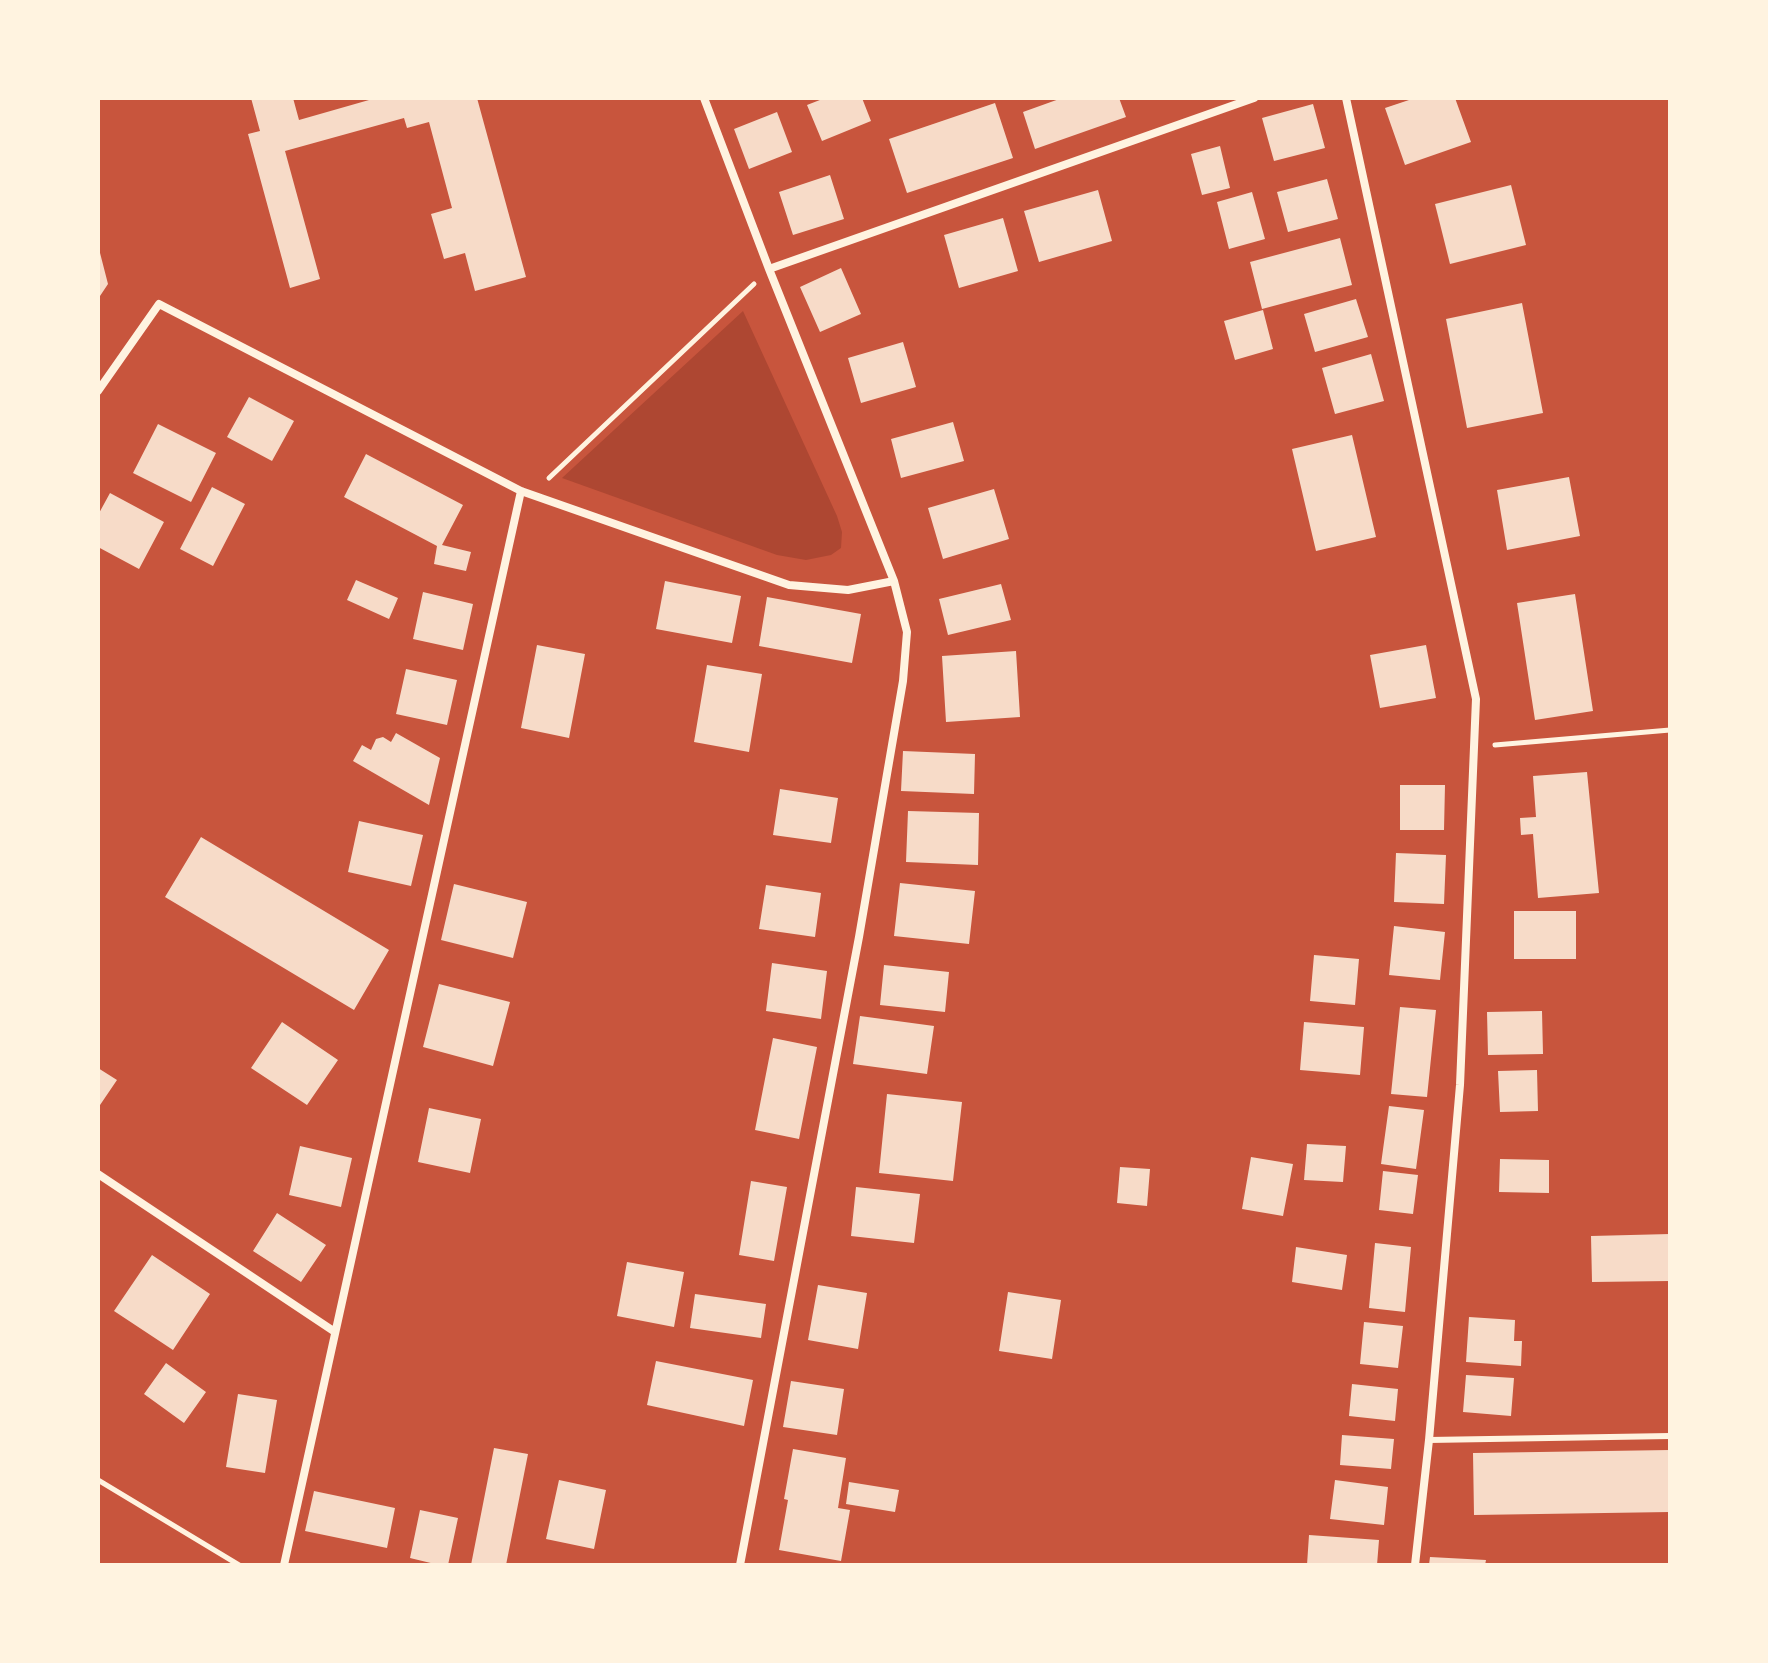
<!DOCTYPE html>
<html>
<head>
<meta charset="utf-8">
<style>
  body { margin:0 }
  #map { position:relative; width:1768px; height:1663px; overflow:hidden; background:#c8553d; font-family:"Open Sans",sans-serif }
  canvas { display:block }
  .frame { position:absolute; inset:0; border:100px solid #fff3e0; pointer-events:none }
</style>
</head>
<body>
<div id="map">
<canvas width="1768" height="1663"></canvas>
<div class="frame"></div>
</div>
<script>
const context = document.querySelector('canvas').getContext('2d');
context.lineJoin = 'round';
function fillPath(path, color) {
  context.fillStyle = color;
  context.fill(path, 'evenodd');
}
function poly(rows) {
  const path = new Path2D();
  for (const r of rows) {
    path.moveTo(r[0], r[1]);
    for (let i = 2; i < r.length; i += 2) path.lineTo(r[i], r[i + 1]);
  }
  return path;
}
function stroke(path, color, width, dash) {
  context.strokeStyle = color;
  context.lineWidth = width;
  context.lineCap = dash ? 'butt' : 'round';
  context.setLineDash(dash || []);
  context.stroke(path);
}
fillPath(poly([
  [743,311,837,516,842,532,841,548,831,555,806,560,777,555,562,478]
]), '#ae4732');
fillPath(poly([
  [251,98,293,98,299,120,376,98,477,98,526,277,475,291,465,253,444,259,431,214,452,208,429,122,407,128,404,118,285,151,320,279,290,288,248,134,260,131],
  [825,98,862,98,871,121,822,141,807,105],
  [1062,98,1119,98,1126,117,1035,149,1023,112],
  [1415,98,1455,98,1471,142,1405,165,1385,108],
  [995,103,1013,158,907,193,889,139],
  [1313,104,1325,148,1274,161,1262,118],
  [777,112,792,152,749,169,734,129],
  [1220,146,1230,188,1202,195,1191,154],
  [830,175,844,219,793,235,779,192],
  [1327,179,1338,219,1288,232,1277,192],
  [1511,185,1526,245,1450,264,1435,204],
  [1098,190,1112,241,1039,262,1024,211],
  [1252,192,1265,239,1229,249,1217,202],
  [1003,218,1018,271,959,288,944,235],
  [1340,238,1352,285,1262,309,1250,262],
  [99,249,108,284,98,299,98,250],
  [841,268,861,314,820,332,800,287],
  [1356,299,1368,337,1315,352,1304,314],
  [1522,303,1543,413,1467,428,1446,319],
  [1263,310,1273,349,1235,360,1224,321],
  [903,342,916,387,861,403,848,358],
  [1371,354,1384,401,1335,414,1322,368],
  [249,397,294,421,272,461,227,437],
  [953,422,964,461,901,478,891,439],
  [158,424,216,453,191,502,133,473],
  [1352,435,1376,537,1316,551,1292,449],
  [366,454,463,505,442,545,471,552,466,571,434,564,437,546,344,497],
  [1569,477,1580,536,1507,550,1497,490],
  [212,487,245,504,213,566,180,549],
  [994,489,1009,539,943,559,928,508],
  [110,493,164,522,139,569,98,547,98,515],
  [356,580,398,598,389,619,347,600],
  [665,581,741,596,732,643,656,629],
  [1001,584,1011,620,948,635,939,599],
  [423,592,473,604,463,650,413,639],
  [1575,594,1593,711,1535,720,1517,603],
  [767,597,861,614,852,663,759,646],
  [537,645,585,654,569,738,521,728],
  [1426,645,1436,698,1380,708,1370,655],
  [1016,651,1020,717,946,722,942,656],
  [707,665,762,674,749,752,694,742],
  [406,669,457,680,447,725,396,714],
  [396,733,440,758,429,805,353,761,362,745,371,750,376,739,383,737,391,742],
  [903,751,975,754,974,794,901,791],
  [1587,772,1599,893,1538,898,1533,834,1521,835,1520,818,1536,817,1533,776],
  [1400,785,1445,785,1444,830,1400,830],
  [780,789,838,798,831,843,773,835],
  [908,811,979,813,978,865,906,862],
  [359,821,423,835,411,886,348,872],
  [201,837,389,950,354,1010,165,897],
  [1396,853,1446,855,1444,904,1394,902],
  [900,883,975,891,969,944,894,936],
  [454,884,527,902,513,958,441,940],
  [766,885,821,893,815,937,759,929],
  [1514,911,1576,911,1576,959,1514,959],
  [1394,926,1445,932,1440,980,1389,975],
  [1314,955,1359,959,1355,1005,1310,1001],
  [772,963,827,971,821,1019,766,1011],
  [884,965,949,972,945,1012,880,1005],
  [439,984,510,1002,493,1066,423,1047],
  [1400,1007,1436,1010,1427,1097,1391,1094],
  [1542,1011,1543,1054,1488,1055,1487,1012],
  [860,1016,934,1026,927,1074,853,1064],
  [282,1022,338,1060,307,1105,251,1068],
  [1304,1022,1364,1027,1360,1075,1300,1070],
  [773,1038,817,1047,799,1139,755,1130],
  [98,1068,117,1080,98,1108],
  [1537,1070,1538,1111,1500,1112,1498,1071],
  [887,1094,962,1102,953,1181,879,1173],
  [1389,1106,1424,1110,1416,1169,1381,1164],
  [429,1108,481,1119,470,1173,418,1162],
  [1307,1144,1346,1146,1343,1182,1304,1180],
  [300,1146,352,1158,341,1207,289,1195],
  [1251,1157,1293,1164,1283,1216,1242,1209],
  [1500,1159,1549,1160,1549,1193,1499,1192],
  [1120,1167,1150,1169,1147,1206,1117,1203],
  [1383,1171,1418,1175,1413,1214,1379,1210],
  [751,1181,787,1187,774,1261,739,1255],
  [856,1187,920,1194,914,1243,851,1236],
  [277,1213,326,1245,301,1282,253,1251],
  [1670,1234,1670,1281,1592,1282,1591,1236],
  [1375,1243,1411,1247,1405,1312,1369,1308],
  [1296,1247,1347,1255,1342,1290,1292,1282],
  [152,1255,210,1294,173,1350,114,1311],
  [627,1262,684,1272,674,1327,617,1316],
  [818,1285,867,1293,858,1349,808,1340],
  [1008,1292,1061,1300,1052,1359,999,1351],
  [695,1294,766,1304,761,1338,690,1328],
  [1469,1317,1515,1320,1514,1341,1522,1341,1521,1366,1466,1362],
  [1364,1322,1403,1326,1398,1368,1360,1364],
  [656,1361,753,1380,744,1426,647,1405],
  [166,1363,206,1392,184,1423,144,1394],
  [1466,1375,1514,1378,1511,1416,1463,1412],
  [791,1381,844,1389,837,1435,783,1427],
  [1352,1384,1398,1389,1395,1421,1349,1416],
  [238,1394,277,1400,265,1473,226,1467],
  [1342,1435,1394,1439,1391,1469,1340,1465],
  [494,1448,528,1454,506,1565,471,1565],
  [793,1449,846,1458,838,1508,850,1510,841,1561,779,1550,788,1500,784,1499],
  [1670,1450,1670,1512,1474,1515,1473,1453],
  [559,1480,606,1490,594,1549,546,1539],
  [1335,1480,1388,1487,1384,1525,1330,1519],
  [849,1482,899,1490,895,1512,846,1504],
  [314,1491,395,1508,387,1548,305,1531],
  [420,1510,458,1518,448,1565,439,1565,410,1558],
  [1309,1535,1379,1540,1377,1565,1307,1565],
  [1430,1557,1486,1560,1485,1565,1429,1565]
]), '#f7dbc8');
stroke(poly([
  [549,478,754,284],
  [1495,745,1670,730],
  [98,1480,239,1565]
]), '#fff3e0', 5);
stroke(poly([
  [1429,1440,1670,1436]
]), '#fff3e0', 6);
stroke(poly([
  [704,98,769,269,894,581,907,632,903,681,859,937,740,1565],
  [1346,98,1476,699,1460,1085,1429,1440,1415,1565],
  [769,269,1254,98],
  [98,391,159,304,521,491,789,585,848,590,894,581],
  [98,1174,335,1332],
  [284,1565,521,491]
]), '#fff3e0', 8);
</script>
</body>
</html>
